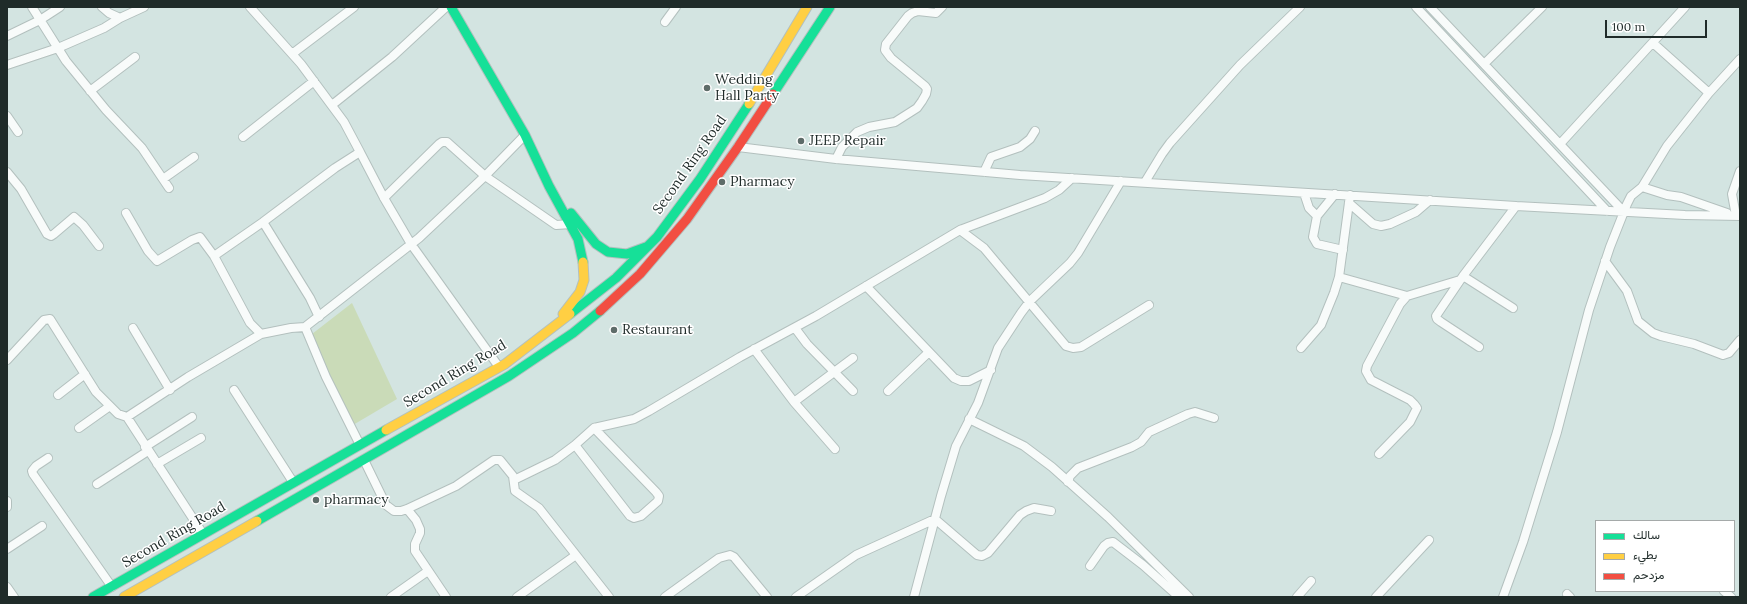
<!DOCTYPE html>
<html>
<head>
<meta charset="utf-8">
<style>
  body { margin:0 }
  #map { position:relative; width:1747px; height:604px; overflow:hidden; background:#d3e4e1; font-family:Lora,Vazirmatn,serif }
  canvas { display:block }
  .frame { position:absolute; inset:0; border:8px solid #1f2b29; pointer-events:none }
  .legend { position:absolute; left:1595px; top:520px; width:140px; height:72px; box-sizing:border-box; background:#fff; border:1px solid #a5aaa9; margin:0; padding:5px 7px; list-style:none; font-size:12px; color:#1f2b29 }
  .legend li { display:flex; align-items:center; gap:8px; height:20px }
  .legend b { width:20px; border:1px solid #a5aaa9 }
  .scale { position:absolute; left:1605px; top:20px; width:102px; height:18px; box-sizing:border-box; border:2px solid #1f2b29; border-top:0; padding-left:5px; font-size:12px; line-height:14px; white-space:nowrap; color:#1f2b29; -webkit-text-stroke:3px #fff; paint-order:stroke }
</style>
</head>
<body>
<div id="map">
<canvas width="1747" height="604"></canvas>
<div class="frame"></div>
<ul class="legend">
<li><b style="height:5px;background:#16e098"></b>سالك</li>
<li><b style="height:5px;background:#ffcf43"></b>بطيء</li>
<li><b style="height:5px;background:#f24e42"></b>مزدحم</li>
</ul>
<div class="scale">100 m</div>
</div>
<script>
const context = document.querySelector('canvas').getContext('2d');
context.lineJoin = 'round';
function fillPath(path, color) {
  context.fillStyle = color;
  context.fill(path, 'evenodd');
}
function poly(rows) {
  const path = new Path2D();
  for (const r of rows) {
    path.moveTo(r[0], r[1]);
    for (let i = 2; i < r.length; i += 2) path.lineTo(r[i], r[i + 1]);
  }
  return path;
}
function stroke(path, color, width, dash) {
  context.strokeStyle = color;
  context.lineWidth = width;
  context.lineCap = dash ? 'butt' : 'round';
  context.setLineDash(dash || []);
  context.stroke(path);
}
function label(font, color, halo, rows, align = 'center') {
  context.font = font + ' Lora,serif';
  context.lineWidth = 3;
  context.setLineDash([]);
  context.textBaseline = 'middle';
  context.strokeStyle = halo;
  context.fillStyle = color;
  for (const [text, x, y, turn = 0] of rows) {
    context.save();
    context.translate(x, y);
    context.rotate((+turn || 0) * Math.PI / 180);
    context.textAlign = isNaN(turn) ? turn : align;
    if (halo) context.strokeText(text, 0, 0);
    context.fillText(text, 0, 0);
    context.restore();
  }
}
fillPath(poly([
  [352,303,397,399,353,425,311,338,312,334]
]), '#cadbb8');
const street = poly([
  [32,7,66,61,106,110,142,148,169,188],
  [102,7,109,13,120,18,144,7],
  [1416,7,1607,211],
  [1430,7,1624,212],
  [665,22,676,7],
  [7,36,40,20,60,7],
  [292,54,354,7],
  [1484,64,1542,7],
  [7,65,58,48,104,28,120,18],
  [90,91,135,57],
  [1709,93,1740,59],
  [332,105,392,57,446,7],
  [7,116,18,132],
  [243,137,314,81],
  [1560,144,1685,7],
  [738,147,836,159,1020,175,1516,206],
  [360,152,384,198,411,244,499,367],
  [836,159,842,147,857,132,869,127,895,122,917,108,922,101,926,94,927,89,925,86,891,58,885,50,886,44,908,16,912,13,918,11,936,13,942,7],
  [7,172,21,189,47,234,51,236,54,234,74,217,83,225,99,246],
  [984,172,991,157,1020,147,1030,139,1035,131],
  [163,179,194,157],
  [1145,182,1162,154,1170,143,1240,65,1300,7],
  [1642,187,1667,195,1681,197,1727,213],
  [1304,193,1309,208,1317,216],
  [1335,194,1317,216,1313,237,1317,244,1343,250],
  [384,198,439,144,442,142,447,142,485,176,556,225,571,224],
  [1349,203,1373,224,1381,226,1390,224,1416,212,1430,200],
  [126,213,148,251,157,261,192,240,200,237,214,256,250,323,261,334,291,328,305,327,419,238,485,176,525,135],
  [1736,216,1732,194,1740,171],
  [263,222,310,298,319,317],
  [960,230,984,248,1066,346,1073,348,1081,347,1149,305],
  [214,256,263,222,335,168,360,152,344,122,301,64,250,7],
  [1605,261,1627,291,1638,321,1653,333,1661,336,1694,344,1723,355,1729,353,1740,340],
  [1463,276,1513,308],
  [1339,277,1407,296],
  [866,286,954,378,961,381,969,381,991,370],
  [305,327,326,377,360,445],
  [133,328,170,390],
  [795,328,807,344,853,391],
  [1479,347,1441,322,1437,319,1436,316,1463,276,1516,206,1685,215,1740,216],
  [1301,348,1321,325,1334,293,1339,277,1350,195],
  [754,349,794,402,835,449],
  [7,360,44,320,50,319,96,392,118,414,127,417,188,377,261,334],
  [234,390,293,482],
  [888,391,929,352],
  [58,395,85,374],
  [794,402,853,358],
  [127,417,203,534],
  [969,419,1024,446,1052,467,1108,517,1189,597],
  [79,428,110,406],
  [575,445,630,516,634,518,641,516,658,501,659,496,656,492,594,428],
  [145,447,192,417],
  [1379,454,1410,422,1417,408,1414,404,1410,400,1371,380,1366,371,1367,366,1400,304,1407,296,1460,280],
  [48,458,36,466,32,471,33,474,112,587],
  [364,460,386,505,394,511,401,511,407,509,456,486,494,460,500,460,513,476,515,491,539,508,609,597],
  [157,464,201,438],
  [514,480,555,460,575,445,594,428,634,419,649,411,740,357,816,316,960,230,1045,198,1059,190,1072,178],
  [1068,482,1070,476,1078,468,1132,447,1141,442,1149,432,1188,414,1195,412,1214,418],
  [97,484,148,451],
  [7,501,7,507],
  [407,509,416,520,420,529,420,533,415,544,415,551,446,597],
  [7,549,42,526],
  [1090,566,1104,546,1108,543,1113,542,1143,565,1179,597],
  [7,587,14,597],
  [1724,591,1731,597],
  [1567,594,1570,597],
  [391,597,428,571],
  [517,597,576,555],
  [665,597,719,558,730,555,734,557,767,597],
  [796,597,856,555,935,519,977,555,982,556,988,553,1020,515,1026,511,1034,508,1051,511],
  [914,597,941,496,956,446,978,403,998,348,1021,313,1030,301,1070,263,1078,253,1121,181],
  [1297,597,1311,581],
  [1376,597,1429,540],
  [1503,597,1523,542,1557,432,1589,310,1610,247,1627,204,1631,196,1642,187,1667,146,1709,93,1653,43]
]);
const fast = poly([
  [451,7,525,135,549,186,578,239,583,262],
  [773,94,830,7],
  [571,213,596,244,608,252,627,254,646,247],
  [570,314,616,278,657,237,700,179,749,104],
  [257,521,509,376,573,333,600,311],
  [93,597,386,430]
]);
const slow = poly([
  [749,104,807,7],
  [563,314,580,292,584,280,583,262],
  [386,430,505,364,570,314],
  [124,597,257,521]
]);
const jam = poly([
  [600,311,640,274,687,219,738,147,773,94]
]);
stroke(street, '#b3c0be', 10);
stroke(fast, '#b3c0be', 11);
stroke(slow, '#b3c0be', 11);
stroke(jam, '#b3c0be', 11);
stroke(street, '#f8fbfa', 8);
stroke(fast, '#16e098', 9);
stroke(slow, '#ffcf43', 9);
stroke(jam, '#f24e42', 9);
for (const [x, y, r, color] of [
  [707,88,4,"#5e6c69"],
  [801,141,4,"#5e6c69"],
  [722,182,4,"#5e6c69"],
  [614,330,4,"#5e6c69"],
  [316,500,4,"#5e6c69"]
]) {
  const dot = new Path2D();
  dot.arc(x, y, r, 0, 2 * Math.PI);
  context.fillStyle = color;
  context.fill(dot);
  stroke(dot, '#fff', 1.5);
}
label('14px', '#1f2b29', '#fff', [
  ["Wedding",715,80],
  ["Hall Party",715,96],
  ["JEEP Repair",809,141],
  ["Pharmacy",730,182],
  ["Restaurant",622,330],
  ["pharmacy",324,500]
], 'left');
label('14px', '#1f2b29', '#fff', [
  ["Second Ring Road",690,165,-55],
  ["Second Ring Road",455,374,-31],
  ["Second Ring Road",174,535,-30]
]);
</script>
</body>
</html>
